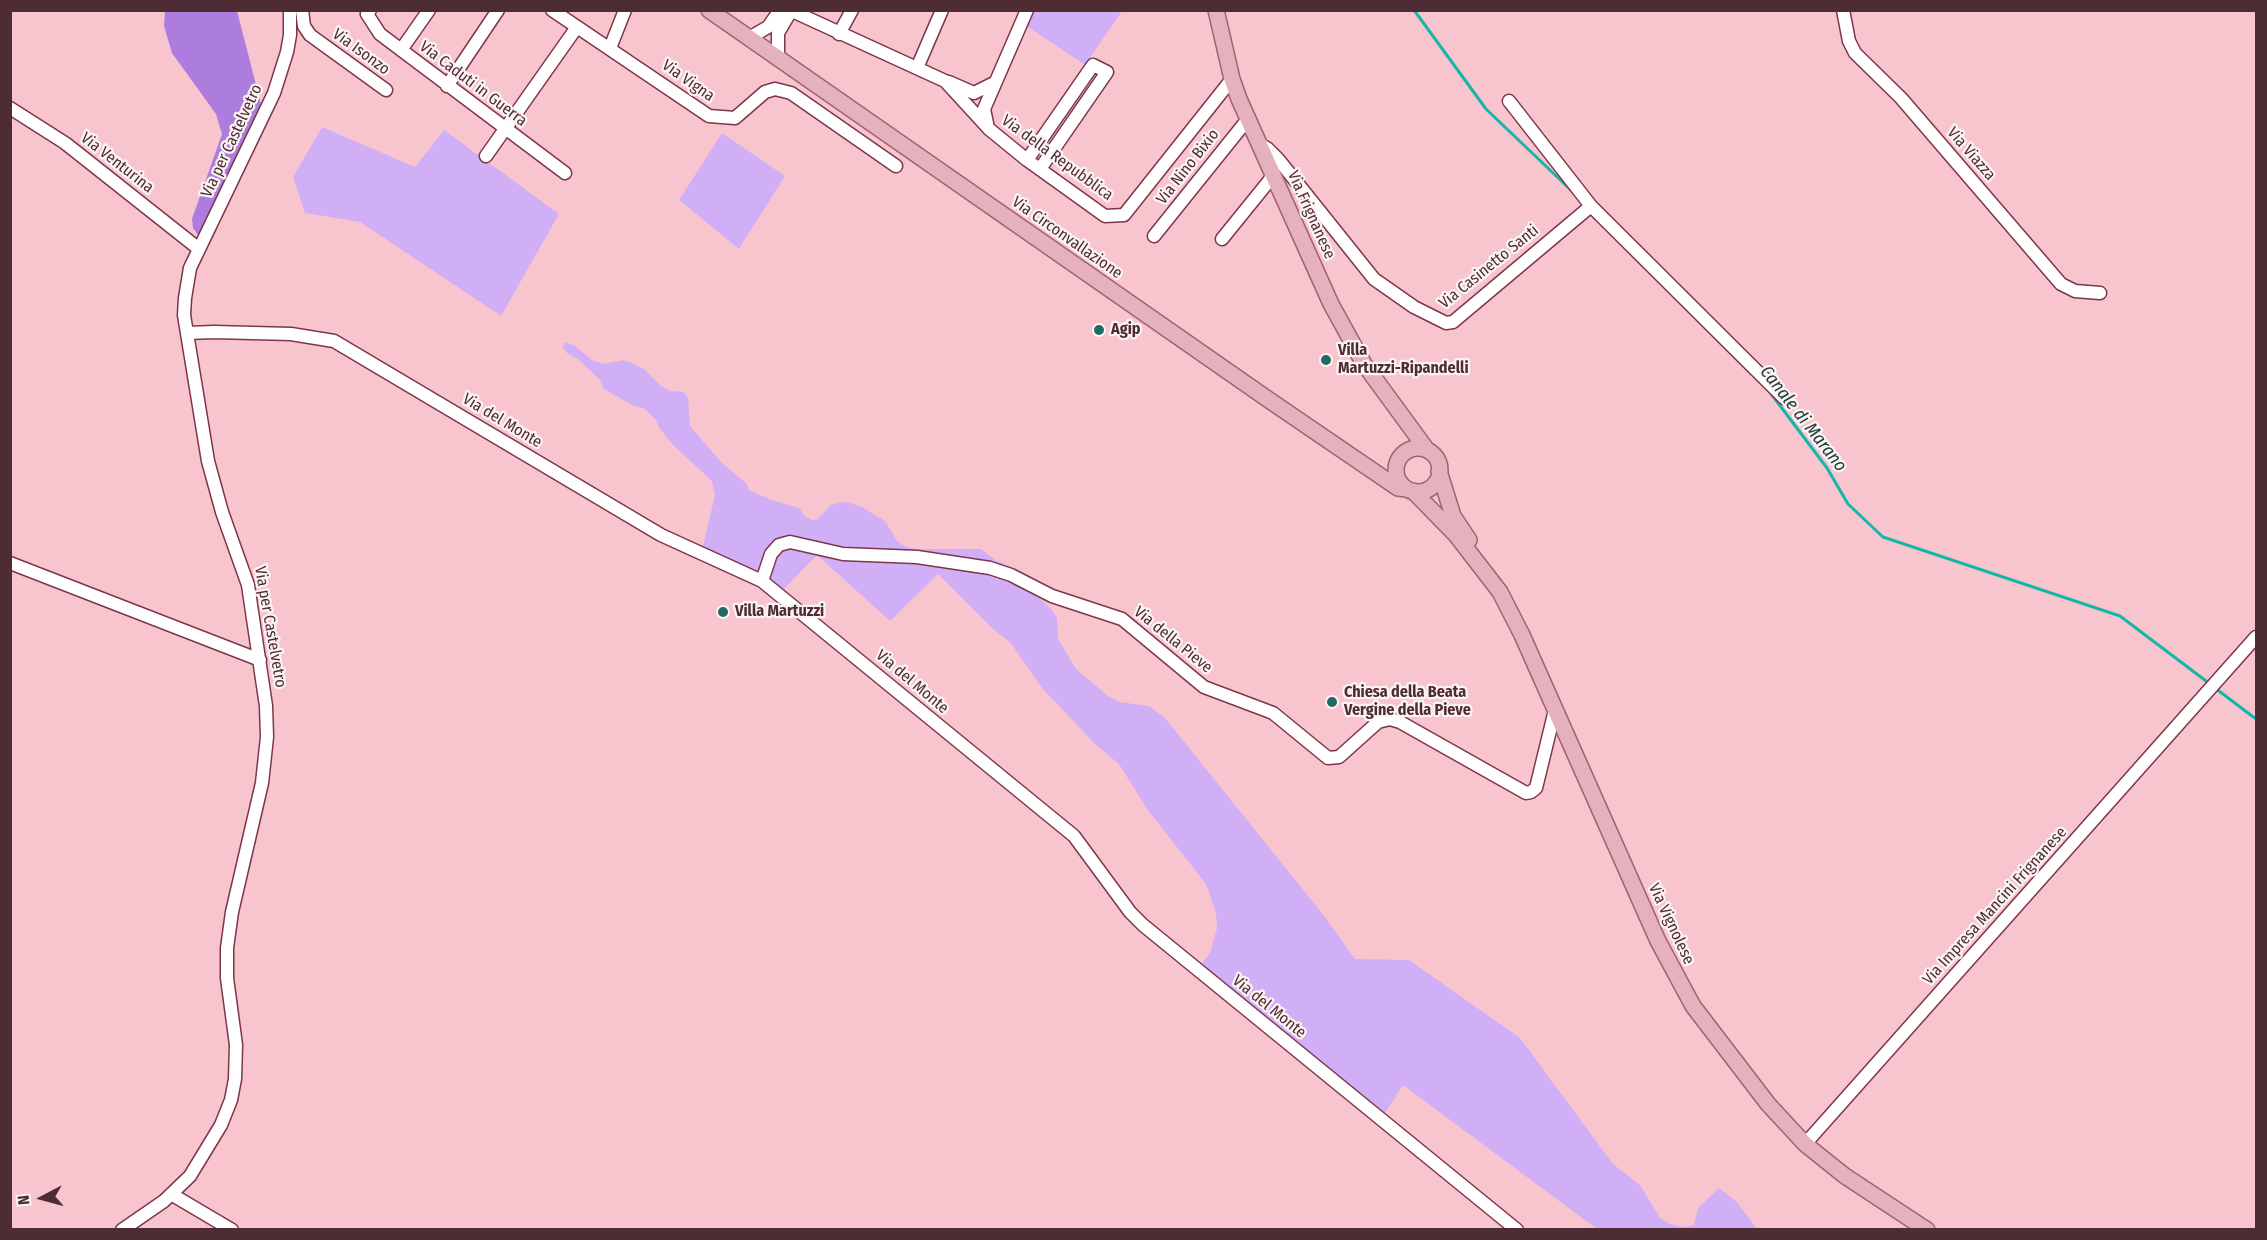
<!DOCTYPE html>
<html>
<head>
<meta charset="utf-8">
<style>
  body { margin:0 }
  #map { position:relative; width:2267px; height:1240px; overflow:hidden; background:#f8c5ce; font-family:"Fira Sans Condensed",sans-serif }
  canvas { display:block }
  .frame { position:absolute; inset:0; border:12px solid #4d2c34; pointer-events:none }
  .north { position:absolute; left:12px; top:1168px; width:60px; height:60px; -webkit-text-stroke:4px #fcf3f4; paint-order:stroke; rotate:264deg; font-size:16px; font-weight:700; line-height:24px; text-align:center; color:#4d2c34 }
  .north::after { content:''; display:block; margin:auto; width:21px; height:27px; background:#4d2c34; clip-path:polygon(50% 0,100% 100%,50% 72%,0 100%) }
</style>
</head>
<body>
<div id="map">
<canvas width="2267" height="1240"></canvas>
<div class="frame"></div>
<div class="north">N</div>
</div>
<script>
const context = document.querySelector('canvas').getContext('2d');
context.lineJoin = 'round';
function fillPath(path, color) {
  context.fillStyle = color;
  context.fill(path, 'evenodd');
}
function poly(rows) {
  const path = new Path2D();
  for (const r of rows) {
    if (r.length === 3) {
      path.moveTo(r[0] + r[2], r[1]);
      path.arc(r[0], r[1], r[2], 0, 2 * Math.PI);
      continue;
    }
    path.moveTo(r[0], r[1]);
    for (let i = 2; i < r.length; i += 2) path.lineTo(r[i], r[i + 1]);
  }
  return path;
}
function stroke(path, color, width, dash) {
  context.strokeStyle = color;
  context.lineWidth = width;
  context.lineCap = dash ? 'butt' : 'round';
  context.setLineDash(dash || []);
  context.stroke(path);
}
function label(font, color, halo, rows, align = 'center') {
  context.font = font + ' "Fira Sans Condensed",sans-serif';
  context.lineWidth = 4.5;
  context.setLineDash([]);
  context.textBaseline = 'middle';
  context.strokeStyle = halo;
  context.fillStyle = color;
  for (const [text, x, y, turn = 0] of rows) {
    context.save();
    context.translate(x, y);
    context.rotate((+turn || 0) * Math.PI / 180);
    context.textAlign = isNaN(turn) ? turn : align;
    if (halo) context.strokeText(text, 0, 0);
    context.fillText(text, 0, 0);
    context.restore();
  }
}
fillPath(poly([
  [1031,11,1122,11,1085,65,1025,25],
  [322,127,415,167,444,130,559,214,501,316,360,222,305,213,293,177],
  [722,133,785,176,739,249,679,200],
  [566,342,575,346,592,360,603,364,624,360,634,364,644,369,661,386,670,391,683,392,688,398,690,426,721,462,746,483,749,490,774,501,800,508,804,516,812,520,818,519,831,505,841,502,851,503,862,507,885,521,897,541,906,547,916,549,981,549,995,560,1012,567,1018,571,1025,584,1051,609,1057,618,1058,639,1076,669,1108,696,1119,702,1149,706,1165,718,1325,917,1355,959,1409,960,1520,1038,1613,1164,1640,1185,1660,1218,1670,1224,1684,1227,1694,1225,1698,1208,1719,1188,1736,1201,1757,1229,1597,1229,1403,1085,1380,1121,1199,967,1210,953,1217,928,1216,913,1206,884,1147,809,1119,764,1096,745,1042,688,1010,642,993,629,938,574,890,621,817,555,777,596,700,559,715,495,712,481,674,446,660,429,655,419,645,409,632,405,604,389,601,381,578,359,567,353,562,346]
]), '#d1aff7');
fillPath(poly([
  [165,11,237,11,262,108,204,236,198,235,193,228,192,219,222,134,216,114,172,53,164,26]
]), '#ad7cdf');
stroke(poly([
  [1414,10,1486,109,1573,192],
  [1769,391,1827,468,1848,504,1883,537,2120,616,2210,684],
  [2215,688,2256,719]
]), '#16b6a9', 3);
const minor = poly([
  [302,10,304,26,310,35,386,90],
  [370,10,367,14,380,34,565,173],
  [552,10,709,116,735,118,765,92,775,89,791,93,896,166],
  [790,10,945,81,989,129,1027,160,1105,216,1124,215,1232,79],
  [1843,10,1849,41,1855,53,1901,98,2061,284,2075,291,2100,293],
  [839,34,852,10],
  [749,38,768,27,780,10],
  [610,48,625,10],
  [401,50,429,10],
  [778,59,778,33,791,11],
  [917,68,942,10],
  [949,82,974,93,994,83],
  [447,86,498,10],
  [1509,101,1591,206,1784,398],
  [10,108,65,143,199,249],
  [988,128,984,109,1027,10],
  [1258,143,1268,149,1278,159,1374,279,1414,307,1446,323,1453,322,1591,206],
  [486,156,577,27],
  [1027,160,1093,65,1107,72,1040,169],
  [1154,236,1248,119],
  [1222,239,1273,176],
  [187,333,214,332,291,334,334,341,661,535,762,581,1074,836,1130,912,1143,925,1517,1230],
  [10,563,260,660],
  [762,581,771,554,779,545,790,542,843,554,917,557,990,568,1011,575,1052,596,1122,619,1204,687,1273,713,1328,758,1339,757,1378,722,1390,719,1400,722,1526,793,1531,792,1536,788,1555,710],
  [1805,1144,2256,637],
  [171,1194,232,1230],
  [122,1230,164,1201,190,1176,221,1125,231,1100,235,1079,236,1045,227,978,227,948,232,912,262,783,267,737,266,706,248,585,222,512,208,461,184,315,185,298,190,268,274,93,287,52,290,35,290,10]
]);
const major = poly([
  [709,10,1269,400,1398,488,1407,489],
  [1216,10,1232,79,1239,99,1331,304,1364,364,1427,450],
  [1418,470,22],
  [1439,471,1453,516,1469,540],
  [1413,491,1456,535,1500,592,1522,635,1658,941,1693,1006,1768,1104,1805,1144,1845,1176,1927,1230]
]);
stroke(minor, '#7d3649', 15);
stroke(major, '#a36170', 18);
stroke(minor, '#fff', 12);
stroke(major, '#e4b1bc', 15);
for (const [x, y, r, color] of [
  [1099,330,6,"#206a63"],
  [1326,360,6,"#206a63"],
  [723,612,6,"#206a63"],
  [1332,702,6,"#206a63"]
]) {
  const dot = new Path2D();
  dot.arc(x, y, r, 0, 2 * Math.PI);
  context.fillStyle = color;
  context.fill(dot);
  stroke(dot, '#fcf3f4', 2);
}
label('16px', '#4d2c34', '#fcf3f4', [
  ["Via Isonzo",361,52,36],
  ["Via Vigna",688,81,35],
  ["Via Caduti in Guerra",473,84,37],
  ["Via per Castelvetro",232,141,-65],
  ["Via Viazza",1971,154,49],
  ["Via della Repubblica",1057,158,36],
  ["Via Venturina",117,163,38],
  ["Via Nino Bixio",1188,167,-52],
  ["Via Frignanese",1311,215,66],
  ["Via Circonvallazione",1067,238,35],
  ["Via Casinetto Santi",1489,267,-39],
  ["Via del Monte",502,421,31],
  ["Via per Castelvetro",270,627,80],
  ["Via della Pieve",1173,640,39],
  ["Via del Monte",912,682,40],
  ["Via Impresa Mancini Frignanese",1995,906,-48],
  ["Via Vignolese",1671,924,65],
  ["Via del Monte",1269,1007,39]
]);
label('bold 16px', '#4d2c34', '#fcf3f4', [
  ["Agip",1111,330],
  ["Villa",1338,351],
  ["Martuzzi-Ripandelli",1338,369],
  ["Villa Martuzzi",735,612],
  ["Chiesa della Beata",1344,693],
  ["Vergine della Pieve",1344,711]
], 'left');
label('italic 18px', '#223f3b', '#fcf3f4', [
  ["Canale di Marano",1803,419,52]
]);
</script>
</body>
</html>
